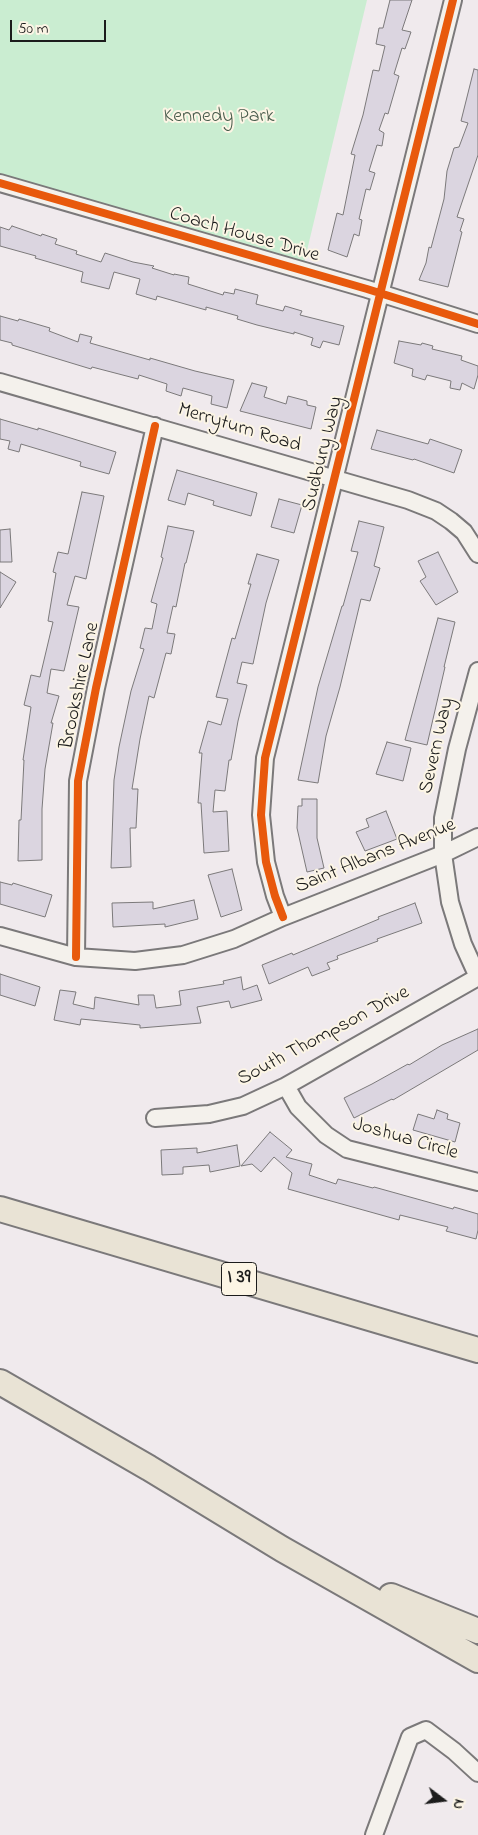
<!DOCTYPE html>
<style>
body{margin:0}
#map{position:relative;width:478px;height:1835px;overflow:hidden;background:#f0eaed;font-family:"Indie Flower",sans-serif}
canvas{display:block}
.north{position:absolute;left:418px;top:1775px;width:50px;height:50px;-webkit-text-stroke:4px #fcf5e5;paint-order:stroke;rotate:105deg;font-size:14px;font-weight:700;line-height:20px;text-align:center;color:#1c1c1c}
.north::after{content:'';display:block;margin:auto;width:18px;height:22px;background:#1c1c1c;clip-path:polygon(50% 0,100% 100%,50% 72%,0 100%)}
.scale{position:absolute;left:10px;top:20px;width:96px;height:22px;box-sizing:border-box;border:2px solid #1c1c1c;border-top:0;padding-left:6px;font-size:15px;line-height:18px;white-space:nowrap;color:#1c1c1c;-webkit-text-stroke:4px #fcf5e5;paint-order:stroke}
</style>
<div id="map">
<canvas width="478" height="1835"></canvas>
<div class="north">N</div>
<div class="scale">50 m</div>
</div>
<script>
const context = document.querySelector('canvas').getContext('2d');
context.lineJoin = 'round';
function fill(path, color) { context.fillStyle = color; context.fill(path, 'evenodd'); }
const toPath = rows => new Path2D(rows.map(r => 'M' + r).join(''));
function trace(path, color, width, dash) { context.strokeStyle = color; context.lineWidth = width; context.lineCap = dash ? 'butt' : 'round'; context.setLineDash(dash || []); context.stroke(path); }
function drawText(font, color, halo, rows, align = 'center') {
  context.font = font + ' "Indie Flower",sans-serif'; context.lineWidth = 4; context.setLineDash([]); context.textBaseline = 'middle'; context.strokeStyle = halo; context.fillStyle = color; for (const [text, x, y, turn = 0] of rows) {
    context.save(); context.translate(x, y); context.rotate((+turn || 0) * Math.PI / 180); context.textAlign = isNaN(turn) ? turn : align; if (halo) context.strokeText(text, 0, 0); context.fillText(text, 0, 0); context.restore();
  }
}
const green = toPath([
 [0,0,367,0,304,263,0,177]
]);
const building = toPath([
 [390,0,412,0,402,30,411,32,405,49,402,48,394,74,399,76,388,114,385,113,379,130,384,133,382,146,377,145,369,171,375,173,370,190,366,189,359,219,362,220,359,236,354,234,347,257,328,250,337,213,343,215,355,155,351,154,363,115,373,70,379,71,385,46,376,44,379,28,383,28,390,0],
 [474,69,478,70,478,155,457,217,464,219,460,231,462,232,448,287,419,280,426,263,429,247,431,248,444,199,447,171,454,148,459,147,468,123,461,121,474,69],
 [12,226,41,236,42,234,57,239,55,244,77,251,76,254,101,262,105,253,133,262,154,266,152,268,174,275,174,274,189,277,188,284,223,295,224,292,234,294,235,289,258,295,256,304,283,311,285,306,302,311,300,315,344,326,339,345,323,341,320,348,311,345,313,338,294,332,294,334,257,325,237,319,238,316,206,307,206,310,157,296,156,300,136,294,140,279,114,272,109,289,81,282,83,272,35,258,36,256,0,246,0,227,9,230,12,226],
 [0,316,18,321,19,319,50,328,49,331,78,342,80,334,92,337,90,343,150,360,150,358,195,371,234,380,227,408,211,404,212,396,183,388,181,396,166,391,167,384,139,375,138,379,92,367,91,369,12,345,12,343,0,340,0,316],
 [399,341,421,345,422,343,433,346,432,349,462,356,461,360,478,366,478,375,474,389,462,383,460,390,450,388,451,381,427,375,425,380,412,376,413,369,394,363,399,341],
 [252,383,267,387,264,397,286,404,288,396,307,401,307,405,316,407,311,429,240,411,252,383],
 [0,419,38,430,38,428,116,452,109,474,80,466,81,462,21,444,19,452,8,449,10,441,0,439,0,419],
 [377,430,428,444,430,439,462,450,454,473,414,459,413,460,371,449,377,430],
 [177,470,257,493,251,516,213,505,214,501,188,493,185,505,168,500,177,470],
 [82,492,104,496,86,579,75,576,67,605,79,607,64,671,51,669,47,693,59,696,51,723,53,723,45,769,42,809,42,860,18,861,19,820,21,820,24,760,23,760,31,707,24,705,31,675,40,677,53,622,48,621,56,573,53,572,58,552,68,554,82,492],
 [279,499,302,505,294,533,271,527,279,499],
 [359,521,384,527,374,566,380,568,370,601,361,599,340,687,326,736,318,783,298,780,318,687,342,606,343,606,358,552,351,551,359,521],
 [168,526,194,531,186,563,185,563,176,607,173,606,167,633,175,634,171,654,166,653,154,698,149,696,140,739,132,789,138,789,136,828,130,828,131,867,111,868,114,780,119,747,131,691,144,649,140,648,145,628,152,629,157,604,151,602,163,558,161,557,168,526],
 [10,529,12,562,0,562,0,530,10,529],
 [438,552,458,592,436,605,420,581,426,577,418,561,438,552],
 [257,554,279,560,266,603,253,664,242,662,237,683,247,685,238,721,231,760,229,760,225,791,215,790,213,812,227,811,229,851,204,853,201,803,198,803,202,753,199,753,208,721,221,725,228,699,216,697,232,638,235,639,251,584,248,584,257,554],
 [0,572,16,582,0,608,0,572],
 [438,618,455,622,444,667,445,667,427,745,405,740,438,618],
 [387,742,411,748,403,781,376,774,387,742],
 [302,799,317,799,317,838,324,868,307,872,297,828,298,806,302,806,302,799],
 [386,811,397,839,365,851,356,832,369,827,366,819,386,811],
 [232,869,242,910,221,917,208,875,232,869],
 [0,882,12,885,13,883,52,895,45,917,0,904,0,882],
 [194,900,198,919,165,927,165,924,113,927,112,903,153,902,153,909,194,900],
 [415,903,422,923,377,939,378,941,337,956,338,959,327,963,330,969,312,976,308,967,269,984,262,965,292,953,293,955,379,919,378,917,415,903],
 [0,974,40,987,35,1006,0,995,0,974],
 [241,977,243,990,257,985,262,1000,231,1008,229,1001,197,1007,201,1023,140,1028,140,1025,81,1019,80,1025,54,1020,60,990,76,992,73,1004,94,1009,95,997,139,1005,138,995,154,995,156,1008,181,1005,179,991,224,984,223,981,241,977],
 [478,1029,478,1050,393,1100,392,1099,354,1118,344,1098,372,1084,408,1064,409,1065,442,1045,478,1029],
 [437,1110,448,1114,447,1119,460,1123,455,1142,413,1130,418,1114,434,1119,437,1110],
 [270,1132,292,1150,286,1157,312,1164,309,1175,336,1184,338,1179,373,1188,374,1187,453,1209,454,1207,478,1214,478,1230,476,1239,446,1231,448,1227,400,1215,399,1220,288,1189,292,1173,274,1157,261,1172,252,1164,241,1166,270,1132],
 [237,1145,240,1166,210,1172,209,1165,183,1167,183,1174,162,1175,161,1150,197,1148,197,1153,237,1145]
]);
const minor = toPath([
 [0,183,367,289,478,324],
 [0,382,408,500,436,511,451,521,464,532,478,554],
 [478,671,457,749,443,818,443,854,450,902,463,944,478,977],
 [283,917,275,896,266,862,261,815,265,758,453,0],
 [0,936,76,957,135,961,183,955,234,939,283,917,443,854,478,837],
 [76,957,78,781,96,688,155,426],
 [286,1086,298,1107,326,1135,347,1149,478,1182],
 [155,1118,209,1114,243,1106,286,1086,478,977],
 [374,1835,410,1737,426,1730,454,1751,478,1773]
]);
const highway = toPath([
 [0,1209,478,1350],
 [0,1382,149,1468,282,1549,478,1660],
 [391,1596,478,1631]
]);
const cycleway = toPath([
 [0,183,367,289,478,324],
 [283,917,275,896,266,862,261,815,265,758,453,0],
 [76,957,78,781,96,688,155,426]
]);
const shields = [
 [239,1279,35]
];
const shieldNames = [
 ["I 39",239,1279]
];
const parkNames = [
 ["Kennedy Park",219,118]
];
const streetNames = [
 ["Coach House Drive",244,236,16],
 ["Merryturn Road",239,429,17],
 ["Sudbury Way",324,454,-76],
 ["Brookshire Lane",81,686,-78],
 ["Severn Way",438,746,-77],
 ["Saint Albans Avenue",376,857,-22],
 ["South Thompson Drive",324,1037,-28],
 ["Joshua Circle",405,1140,16]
];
fill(green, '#caedd1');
fill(building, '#dbd5e0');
trace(building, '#7b797a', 1);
trace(minor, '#7b797a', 20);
trace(highway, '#7b797a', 28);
trace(minor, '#f4f1ec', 16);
trace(highway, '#e9e3d5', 24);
trace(cycleway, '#e8590c', 8);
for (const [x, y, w] of shields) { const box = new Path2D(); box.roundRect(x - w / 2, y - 16.5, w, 33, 4); context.fillStyle = '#fcf5e5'; context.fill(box); trace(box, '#1c1c1c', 1); }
drawText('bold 19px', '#1c1c1c', null, shieldNames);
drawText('20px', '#475b4b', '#fcf5e5', parkNames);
drawText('20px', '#1c1c1c', '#fcf5e5', streetNames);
</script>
